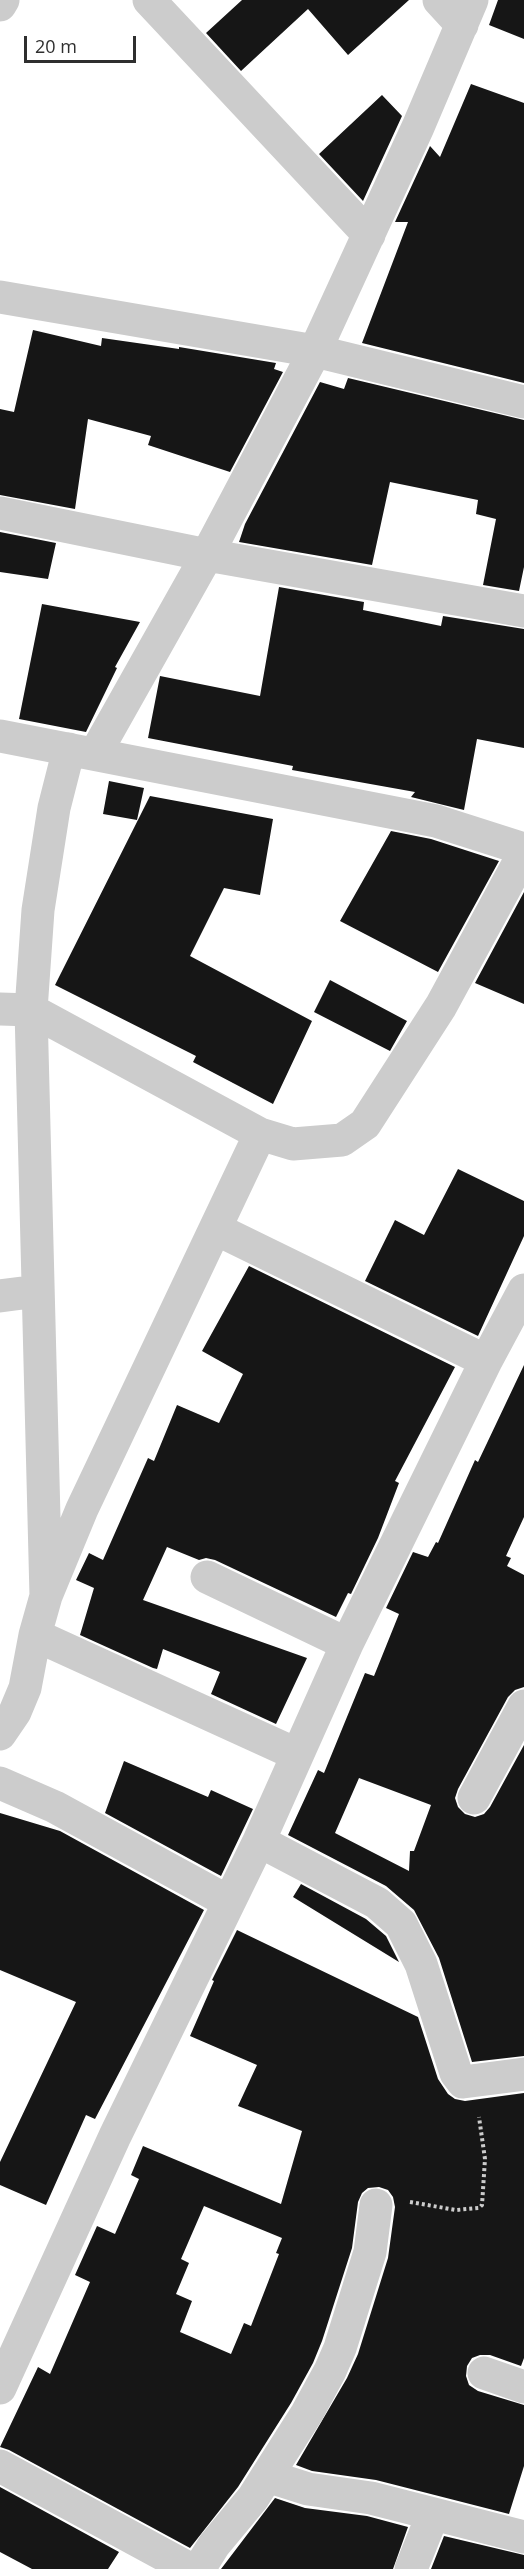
<!DOCTYPE html>
<style>
body{margin:0}
#map{position:relative;width:524px;height:2569px;overflow:hidden;background:#fff;font-family:"Open Sans",sans-serif}
canvas{display:block}
.scale{position:absolute;left:24px;top:36px;width:112px;height:27px;box-sizing:border-box;border:3px solid #2f2f2f;border-top:0;padding-left:8px;font-size:18px;line-height:21px;white-space:nowrap;color:#2f2f2f;-webkit-text-stroke:4px #fff;paint-order:stroke}
</style>
<div id="map">
<canvas width="524" height="2569"></canvas>
<div class="scale">20 m</div>
</div>
<script>
const context = document.querySelector('canvas').getContext('2d');
context.lineJoin = 'round';
function fill(path, color) { context.fillStyle = color; context.fill(path, 'evenodd'); }
const toPath = rows => new Path2D(rows.map(r => 'M' + r).join(''));
function trace(path, color, width, dash) { context.strokeStyle = color; context.lineWidth = width; context.lineCap = dash ? 'butt' : 'round'; context.setLineDash(dash || []); context.stroke(path); }
const building = toPath([
 [242,0,409,0,348,55,308,9,241,71,206,33],
 [498,0,524,0,524,39,489,25],
 [471,84,524,103,524,383,362,343,408,222,395,222,430,146,440,157],
 [382,95,402,116,363,201,319,154],
 [33,330,101,346,102,338,179,349,179,347,276,363,274,369,283,372,230,472,148,445,151,436,88,419,75,509,0,495,0,409,14,412],
 [348,378,524,420,524,567,519,591,483,585,496,519,476,514,478,500,390,482,372,565,239,542,245,524,320,382,344,389],
 [0,532,56,543,48,579,0,572],
 [279,587,364,602,363,610,441,626,443,616,524,629,524,748,477,739,464,810,411,797,415,792,292,770,293,766,148,738,160,676,260,696],
 [42,604,140,622,115,667,117,668,86,732,19,719],
 [109,781,144,788,137,820,103,814],
 [150,796,273,819,260,895,224,888,190,956,312,1021,273,1104,193,1062,196,1056,55,985],
 [391,831,431,839,499,861,438,972,340,921],
 [524,892,524,1004,475,983],
 [330,980,407,1021,390,1051,314,1012],
 [458,1169,524,1201,524,1236,478,1336,365,1281,395,1220,424,1235],
 [249,1266,455,1367,395,1481,399,1483,378,1538,351,1594,348,1593,336,1617,215,1560,206,1558,199,1560,167,1547,143,1600,307,1658,276,1724,211,1694,220,1672,163,1649,157,1669,153,1668,80,1635,94,1588,76,1580,89,1553,103,1560,148,1458,154,1461,177,1405,219,1423,243,1374,202,1351],
 [524,1365,524,1517,506,1556,511,1558,507,1566,524,1575,524,1687,515,1690,508,1697,458,1789,455,1798,458,1807,465,1814,475,1817,484,1814,490,1807,524,1745,524,2056,472,2062,439,1958,414,1910,386,1886,288,1835,318,1770,324,1773,365,1673,374,1676,399,1614,386,1608,413,1552,428,1557,436,1542,438,1543,475,1460,478,1462],
 [359,1778,431,1805,414,1851,410,1851,409,1871,335,1833],
 [124,1761,208,1797,211,1790,253,1809,221,1876,105,1813],
 [0,1813,60,1831,204,1910,95,2119,86,2115,46,2205,0,2185,0,2162,76,2002,0,1970],
 [301,1884,366,1919,386,1936,399,1962,293,1897],
 [237,1930,418,2017,438,2079,448,2094,455,2099,465,2101,524,2093,524,2358,521,2366,490,2355,480,2355,472,2358,467,2366,466,2376,469,2385,478,2391,524,2405,524,2466,509,2514,376,2480,312,2471,296,2465,347,2378,358,2354,388,2258,395,2207,393,2197,388,2190,379,2187,368,2188,362,2193,358,2202,352,2248,322,2341,313,2363,291,2403,238,2487,190,2548,9,2450,0,2447,38,2367,50,2374,90,2282,75,2275,97,2226,115,2234,139,2179,131,2175,143,2146,281,2204,302,2131,238,2106,257,2065,190,2036,214,1981,212,1980],
 [204,2206,282,2238,276,2253,279,2254,251,2326,244,2323,231,2354,180,2332,192,2301,176,2294,189,2263,181,2259],
 [0,2487,119,2552,108,2569,32,2569,0,2552],
 [275,2498,305,2508,367,2516,408,2527,393,2569,221,2569],
 [444,2536,524,2555,524,2569,431,2569]
]);
const path = toPath([
 [410,2202,456,2210,479,2208,482,2205,485,2159,479,2117]
]);
const minor = toPath([
 [149,0,369,235],
 [439,0,462,25],
 [0,5,3,0],
 [0,297,315,351,524,402],
 [0,513,207,555,524,611],
 [0,736,436,821,524,849],
 [95,754,207,555,315,351,418,127,472,0],
 [0,1009,31,1010,260,1134,293,1144,342,1140,365,1124,441,1006,524,853],
 [260,1134,82,1509,46,1596,35,1635,296,1754],
 [216,1229,486,1361],
 [0,1296,38,1291],
 [207,1577,347,1644],
 [46,1596,31,1010,38,910,54,808,69,749],
 [0,1734,15,1712,25,1688,35,1635],
 [0,1783,55,1807,229,1902],
 [474,1798,524,1706],
 [259,1841,377,1903,401,1924,421,1964,456,2073,463,2082,524,2074],
 [484,2373,524,2387],
 [0,2388,115,2136,259,1841,347,1644,486,1361,524,1290],
 [0,2466,190,2569],
 [267,2476,308,2489,371,2498,524,2537],
 [199,2569,214,2545,253,2498,307,2413,330,2371,340,2348,370,2252,376,2205],
 [411,2569,433,2514]
]);
fill(building, '#161616');
trace(path, '#ccc', 4, [3, 3]);
trace(minor, '#ccc', 33);
</script>
